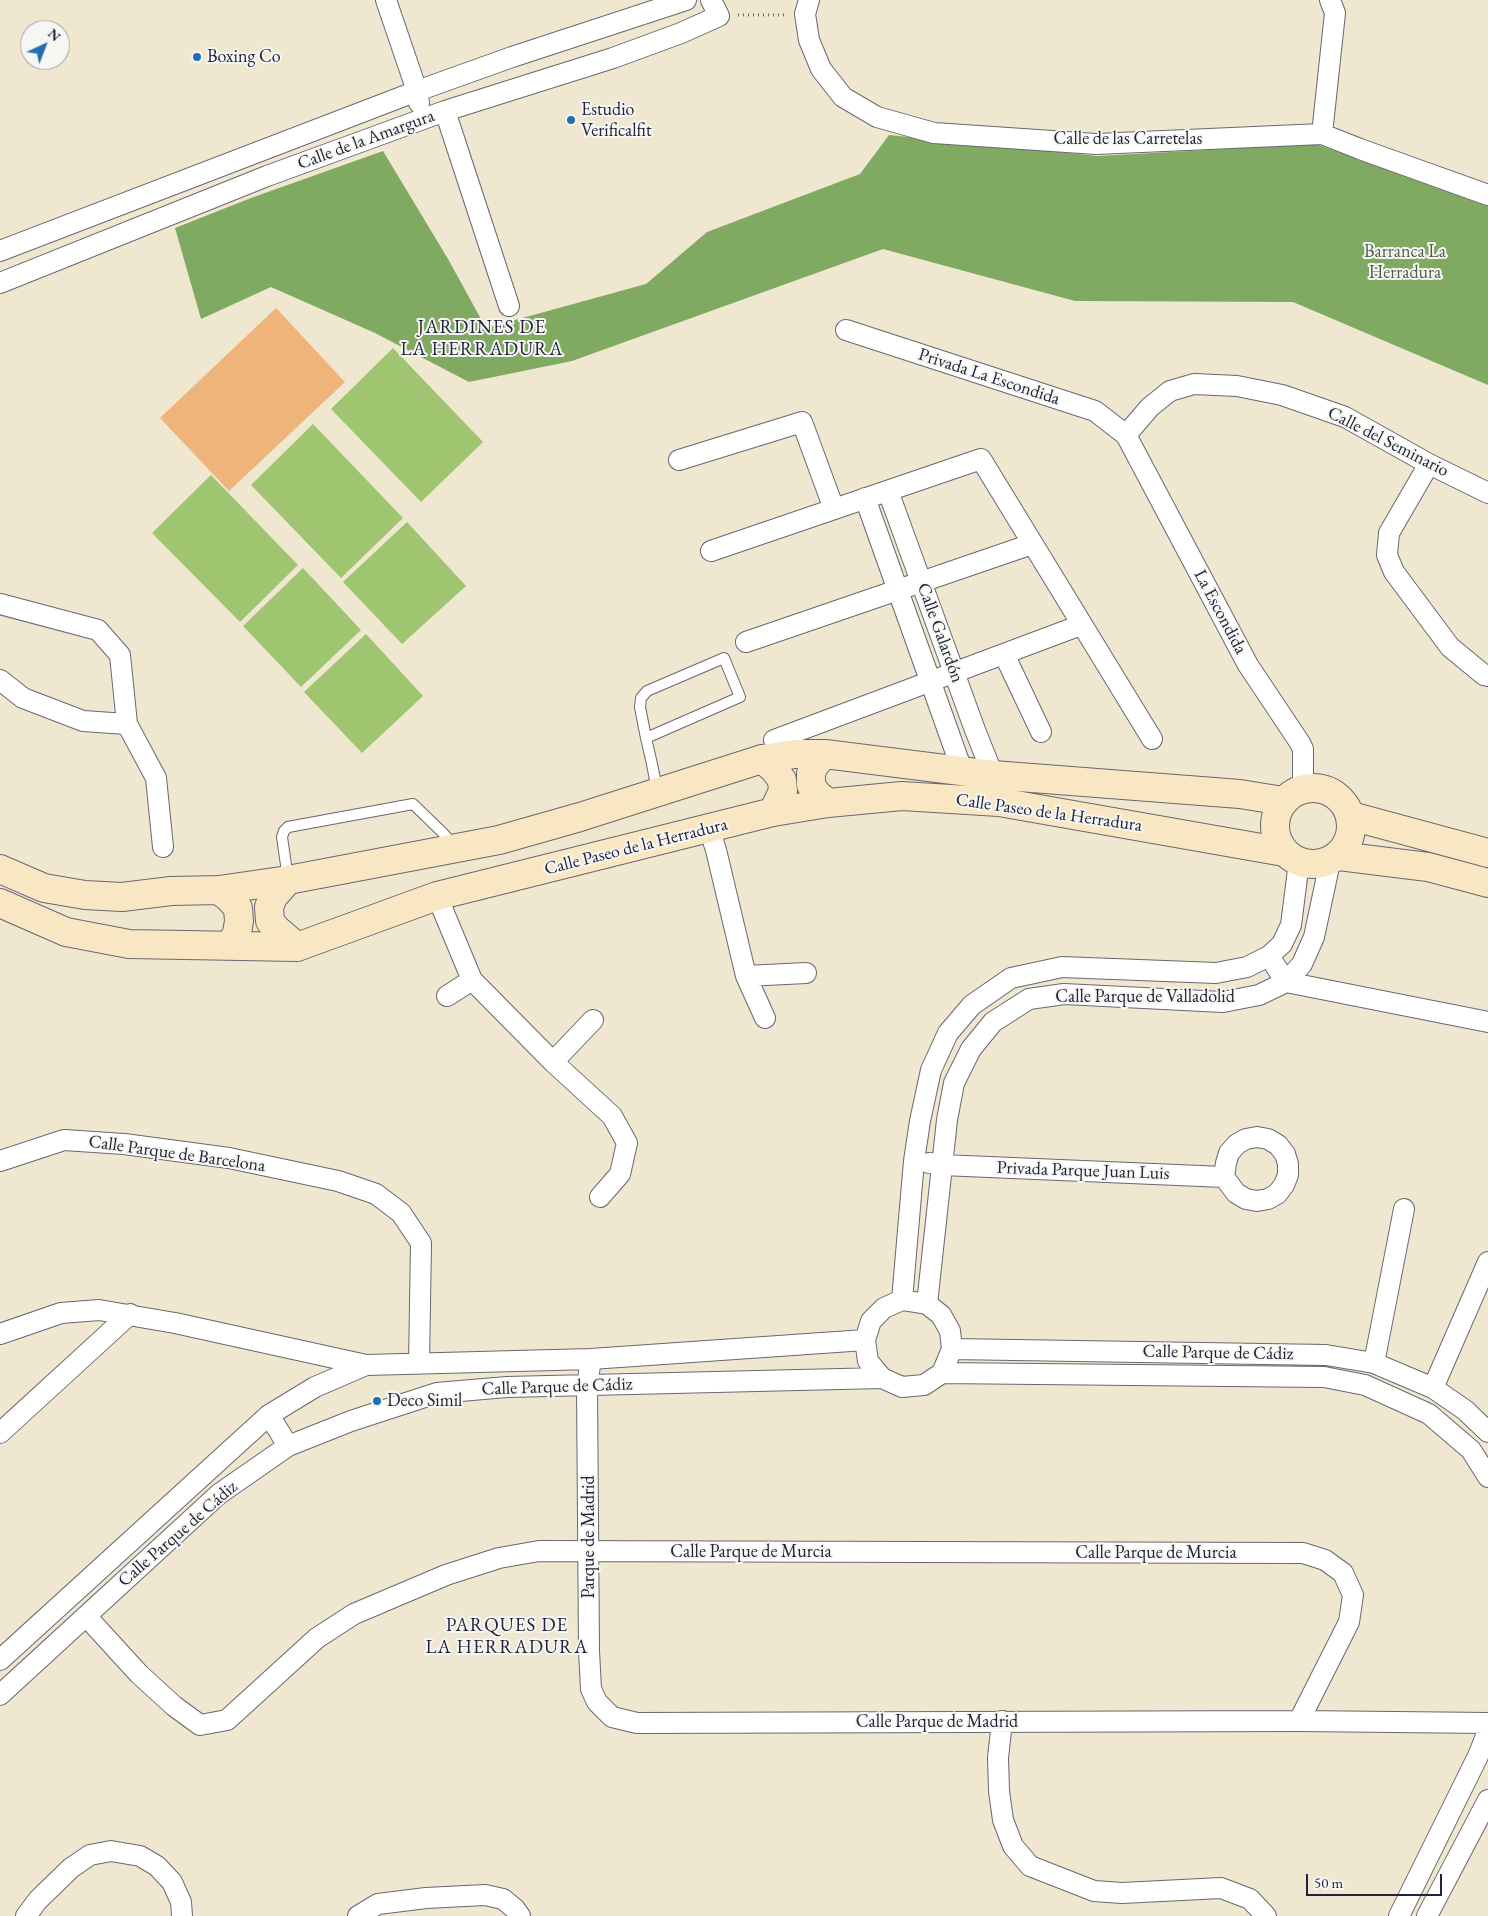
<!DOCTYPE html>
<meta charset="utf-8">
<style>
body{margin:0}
#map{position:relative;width:1488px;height:1916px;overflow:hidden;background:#efe7cf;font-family:"EB Garamond",serif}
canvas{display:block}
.north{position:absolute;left:20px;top:20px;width:50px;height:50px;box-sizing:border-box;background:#f6f6f2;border:1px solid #a1a1a9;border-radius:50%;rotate:43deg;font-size:14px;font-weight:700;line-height:20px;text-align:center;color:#22223b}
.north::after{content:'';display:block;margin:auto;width:18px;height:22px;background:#1f6fb2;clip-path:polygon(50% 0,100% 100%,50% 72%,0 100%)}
.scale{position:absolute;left:1306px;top:1874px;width:136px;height:22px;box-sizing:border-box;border:2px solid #22223b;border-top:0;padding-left:6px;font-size:15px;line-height:18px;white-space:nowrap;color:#22223b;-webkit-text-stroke:4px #f6f6f2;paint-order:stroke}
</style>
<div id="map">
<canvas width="1488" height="1916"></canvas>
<div class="north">N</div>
<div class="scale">50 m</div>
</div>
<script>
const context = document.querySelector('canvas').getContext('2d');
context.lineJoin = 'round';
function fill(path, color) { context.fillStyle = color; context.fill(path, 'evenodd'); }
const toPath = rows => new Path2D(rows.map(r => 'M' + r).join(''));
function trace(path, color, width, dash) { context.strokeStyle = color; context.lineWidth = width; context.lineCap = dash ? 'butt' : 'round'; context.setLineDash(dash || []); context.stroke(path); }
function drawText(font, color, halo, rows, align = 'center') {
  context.font = font + ' "EB Garamond",serif'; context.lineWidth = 4; context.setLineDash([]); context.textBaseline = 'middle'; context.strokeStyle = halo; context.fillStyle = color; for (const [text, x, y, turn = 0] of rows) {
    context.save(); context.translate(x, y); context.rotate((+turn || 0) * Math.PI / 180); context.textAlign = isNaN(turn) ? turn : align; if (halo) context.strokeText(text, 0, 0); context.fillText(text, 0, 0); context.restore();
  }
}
const green = toPath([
 [393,348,483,442,421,502,331,409],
 [313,424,403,518,341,578,251,485],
 [211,475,298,565,240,622,152,533],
 [407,522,466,586,402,644,343,582],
 [303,568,361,630,301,687,243,626],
 [366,634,423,696,362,753,304,692]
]);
const forest = toPath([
 [889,135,1098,156,1316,144,1488,206,1488,385,1293,302,1075,301,883,249,572,361,469,382,375,333,271,287,201,319,175,228,251,198,383,151,448,259,486,328,646,284,707,232,860,174]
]);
const building = toPath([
 [276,308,345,382,229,491,160,418]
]);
const path = toPath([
 [738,15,786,15]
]);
const service = toPath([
 [646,738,740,697,724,658,647,691,641,698,640,707,646,738,652,764,657,790],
 [288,879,282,837,284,831,288,827,413,804,443,833,454,846]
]);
const minor = toPath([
 [386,0,417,91,419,103],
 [809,0,805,14,809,40,821,69,843,97,877,117,934,133,1096,144,1322,134,1360,149,1488,195],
 [445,111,509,306],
 [1322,134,1335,13,1330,0],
 [0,251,417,91,512,57,686,0],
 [0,283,267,176,445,111,613,58,681,33,719,16,711,0],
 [846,330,1095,411,1126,435,1248,665,1300,743,1303,749,1303,789],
 [1126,435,1150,407,1170,391,1194,384,1237,386,1282,395,1345,417,1429,464,1488,493],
 [679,460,802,422,834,509],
 [1429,464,1389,533,1387,555,1394,572,1450,647,1484,675,1488,676],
 [888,491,975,730,993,775],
 [865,498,962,770],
 [711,551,981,459,1152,739],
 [0,604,98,630,120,655,127,724,156,778,163,847],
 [746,642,1032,544],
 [1004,654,1041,732],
 [0,680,23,698,83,721,127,724],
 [774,740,1081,625],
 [709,828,716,850,746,976,765,1018],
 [437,896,472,980,553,1062,612,1116,627,1143,620,1174,600,1197],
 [1269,956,1286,982,1488,1022],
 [746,976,806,973],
 [447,996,472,980],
 [553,1062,593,1020],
 [1257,1137,1268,1139,1278,1145,1285,1154,1288,1164,1288,1175,1284,1185,1277,1194,1268,1199,1257,1201,1246,1199,1236,1193,1224,1177,1226,1163,1229,1153,1237,1144,1246,1139,1257,1137],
 [0,1161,64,1140,124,1144,229,1158,338,1181,376,1194,401,1213,421,1243,419,1364],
 [929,1163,942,1165,1224,1177],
 [902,1300,914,1161,920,1121,931,1070,948,1033,972,1005,1011,978,1062,967,1216,973,1247,967,1269,956,1282,944,1291,925,1299,862],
 [927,1304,947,1120,954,1083,971,1049,993,1022,1029,999,1064,994,1223,1002,1259,995,1286,982,1302,964,1314,937,1330,862],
 [0,1334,61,1313,99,1310,175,1323,366,1365],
 [952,1349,1326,1355,1374,1363,1433,1388,1465,1410,1488,1432],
 [591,1359,587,1386,589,1651,591,1689,597,1702,612,1717,637,1723,1299,1721,1488,1723],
 [1374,1363,1404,1209],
 [942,1373,1324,1377,1365,1385,1429,1414,1471,1450,1488,1477],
 [1433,1388,1488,1262],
 [269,1415,288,1446],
 [0,1433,130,1314],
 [86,1616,139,1674,174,1706,200,1725,227,1720,317,1638,354,1614,446,1575,499,1558,539,1551,1303,1553,1325,1560,1343,1573,1353,1595,1349,1622,1299,1721],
 [0,1660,269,1415,315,1387,366,1365,591,1359,865,1340],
 [0,1695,219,1494,288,1446,351,1421,437,1393,507,1387,882,1378,902,1387,924,1385,942,1373,952,1349,950,1331,941,1315,927,1304,902,1300,884,1308,871,1321,865,1340,868,1361,882,1378],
 [1002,1721,998,1758,999,1791,1003,1820,1013,1846,1030,1866,1094,1891,1122,1893,1221,1888,1250,1899,1266,1916],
 [26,1916,38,1900,71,1868,90,1855,111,1851,140,1856,157,1866,172,1882,181,1902,182,1916],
 [358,1916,378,1904,426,1898,485,1895,503,1899,515,1909,520,1916],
 [1399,1916,1478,1756,1488,1731],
 [1427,1916,1488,1800]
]);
const secondary = toPath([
 [825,754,815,764,811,773,811,785,817,794,828,803],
 [762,759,774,769,782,780,783,791,773,812],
 '1275 826a38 38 0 1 1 76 0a38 38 0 1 1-76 0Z',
 [1351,816,1488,853],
 [1339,856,1428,867,1488,883],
 [0,869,44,888,85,895,122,897,171,891,219,890,288,880,499,840,580,817,762,759,795,754,825,754,993,775,1240,794,1283,801],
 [288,880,273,897,269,907,270,921,276,929,297,947],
 [219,890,230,899,238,908,239,921,237,933,230,946],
 [0,903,66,932,129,944,297,947,437,896,773,812,828,803,902,796,999,802,1284,852]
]);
const markers = [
 [197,57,5,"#1f6fb2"],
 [571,120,5,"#1f6fb2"],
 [377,1401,5,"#1f6fb2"]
];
const poiNames = [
 ["Boxing Co",207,57],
 ["Estudio",581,110],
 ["Verificalfit",581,131],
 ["Deco Simil",387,1401]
];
const streetNames = [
 ["Calle de las Carretelas",1128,139],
 ["Calle de la Amargura",366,140,-20],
 ["Privada La Escondida",989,377,18],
 ["Calle del Seminario",1388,442,27],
 ["La Escondida",1220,612,62],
 ["Calle Galardón",940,633,70],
 ["Calle Paseo de la Herradura",1049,813,8],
 ["Calle Paseo de la Herradura",636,847,-14],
 ["Calle Parque de Valladolid",1145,997],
 ["Calle Parque de Barcelona",177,1154,8],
 ["Privada Parque Juan Luis",1083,1171,2],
 ["Calle Parque de Cádiz",1218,1353,1],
 ["Calle Parque de Cádiz",557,1387,-2],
 ["Calle Parque de Cádiz",178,1534,-41],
 ["Parque de Madrid",589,1537,-90],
 ["Calle Parque de Murcia",751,1552],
 ["Calle Parque de Murcia",1156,1553],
 ["Calle Parque de Madrid",937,1722]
];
const parkNames = [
 ["Barranca La",1405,252],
 ["Herradura",1405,273]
];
const neighbourhoodNames = [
 ["JARDINES DE",482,328],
 ["LA HERRADURA",482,350],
 ["PARQUES DE",507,1626],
 ["LA HERRADURA",507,1648]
];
fill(green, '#a0c570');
fill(forest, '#80aa62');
fill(building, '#efb47a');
trace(service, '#6a676f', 12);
trace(minor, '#6a676f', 22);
trace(secondary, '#6a676f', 30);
trace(path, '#6a676f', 3, [1, 4]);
trace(service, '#fff', 10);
trace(minor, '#fff', 20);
trace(secondary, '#f9e7c3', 28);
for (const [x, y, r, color] of markers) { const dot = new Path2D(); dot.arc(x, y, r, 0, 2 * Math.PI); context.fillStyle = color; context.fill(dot); trace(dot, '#f6f6f2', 2); }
drawText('18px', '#22223b', '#f6f6f2', poiNames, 'left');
drawText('18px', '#22223b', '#f6f6f2', streetNames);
drawText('18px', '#4e5b4e', '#f6f6f2', parkNames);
context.letterSpacing = '1px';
drawText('19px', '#22223b', '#f6f6f2', neighbourhoodNames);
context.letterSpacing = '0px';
</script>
